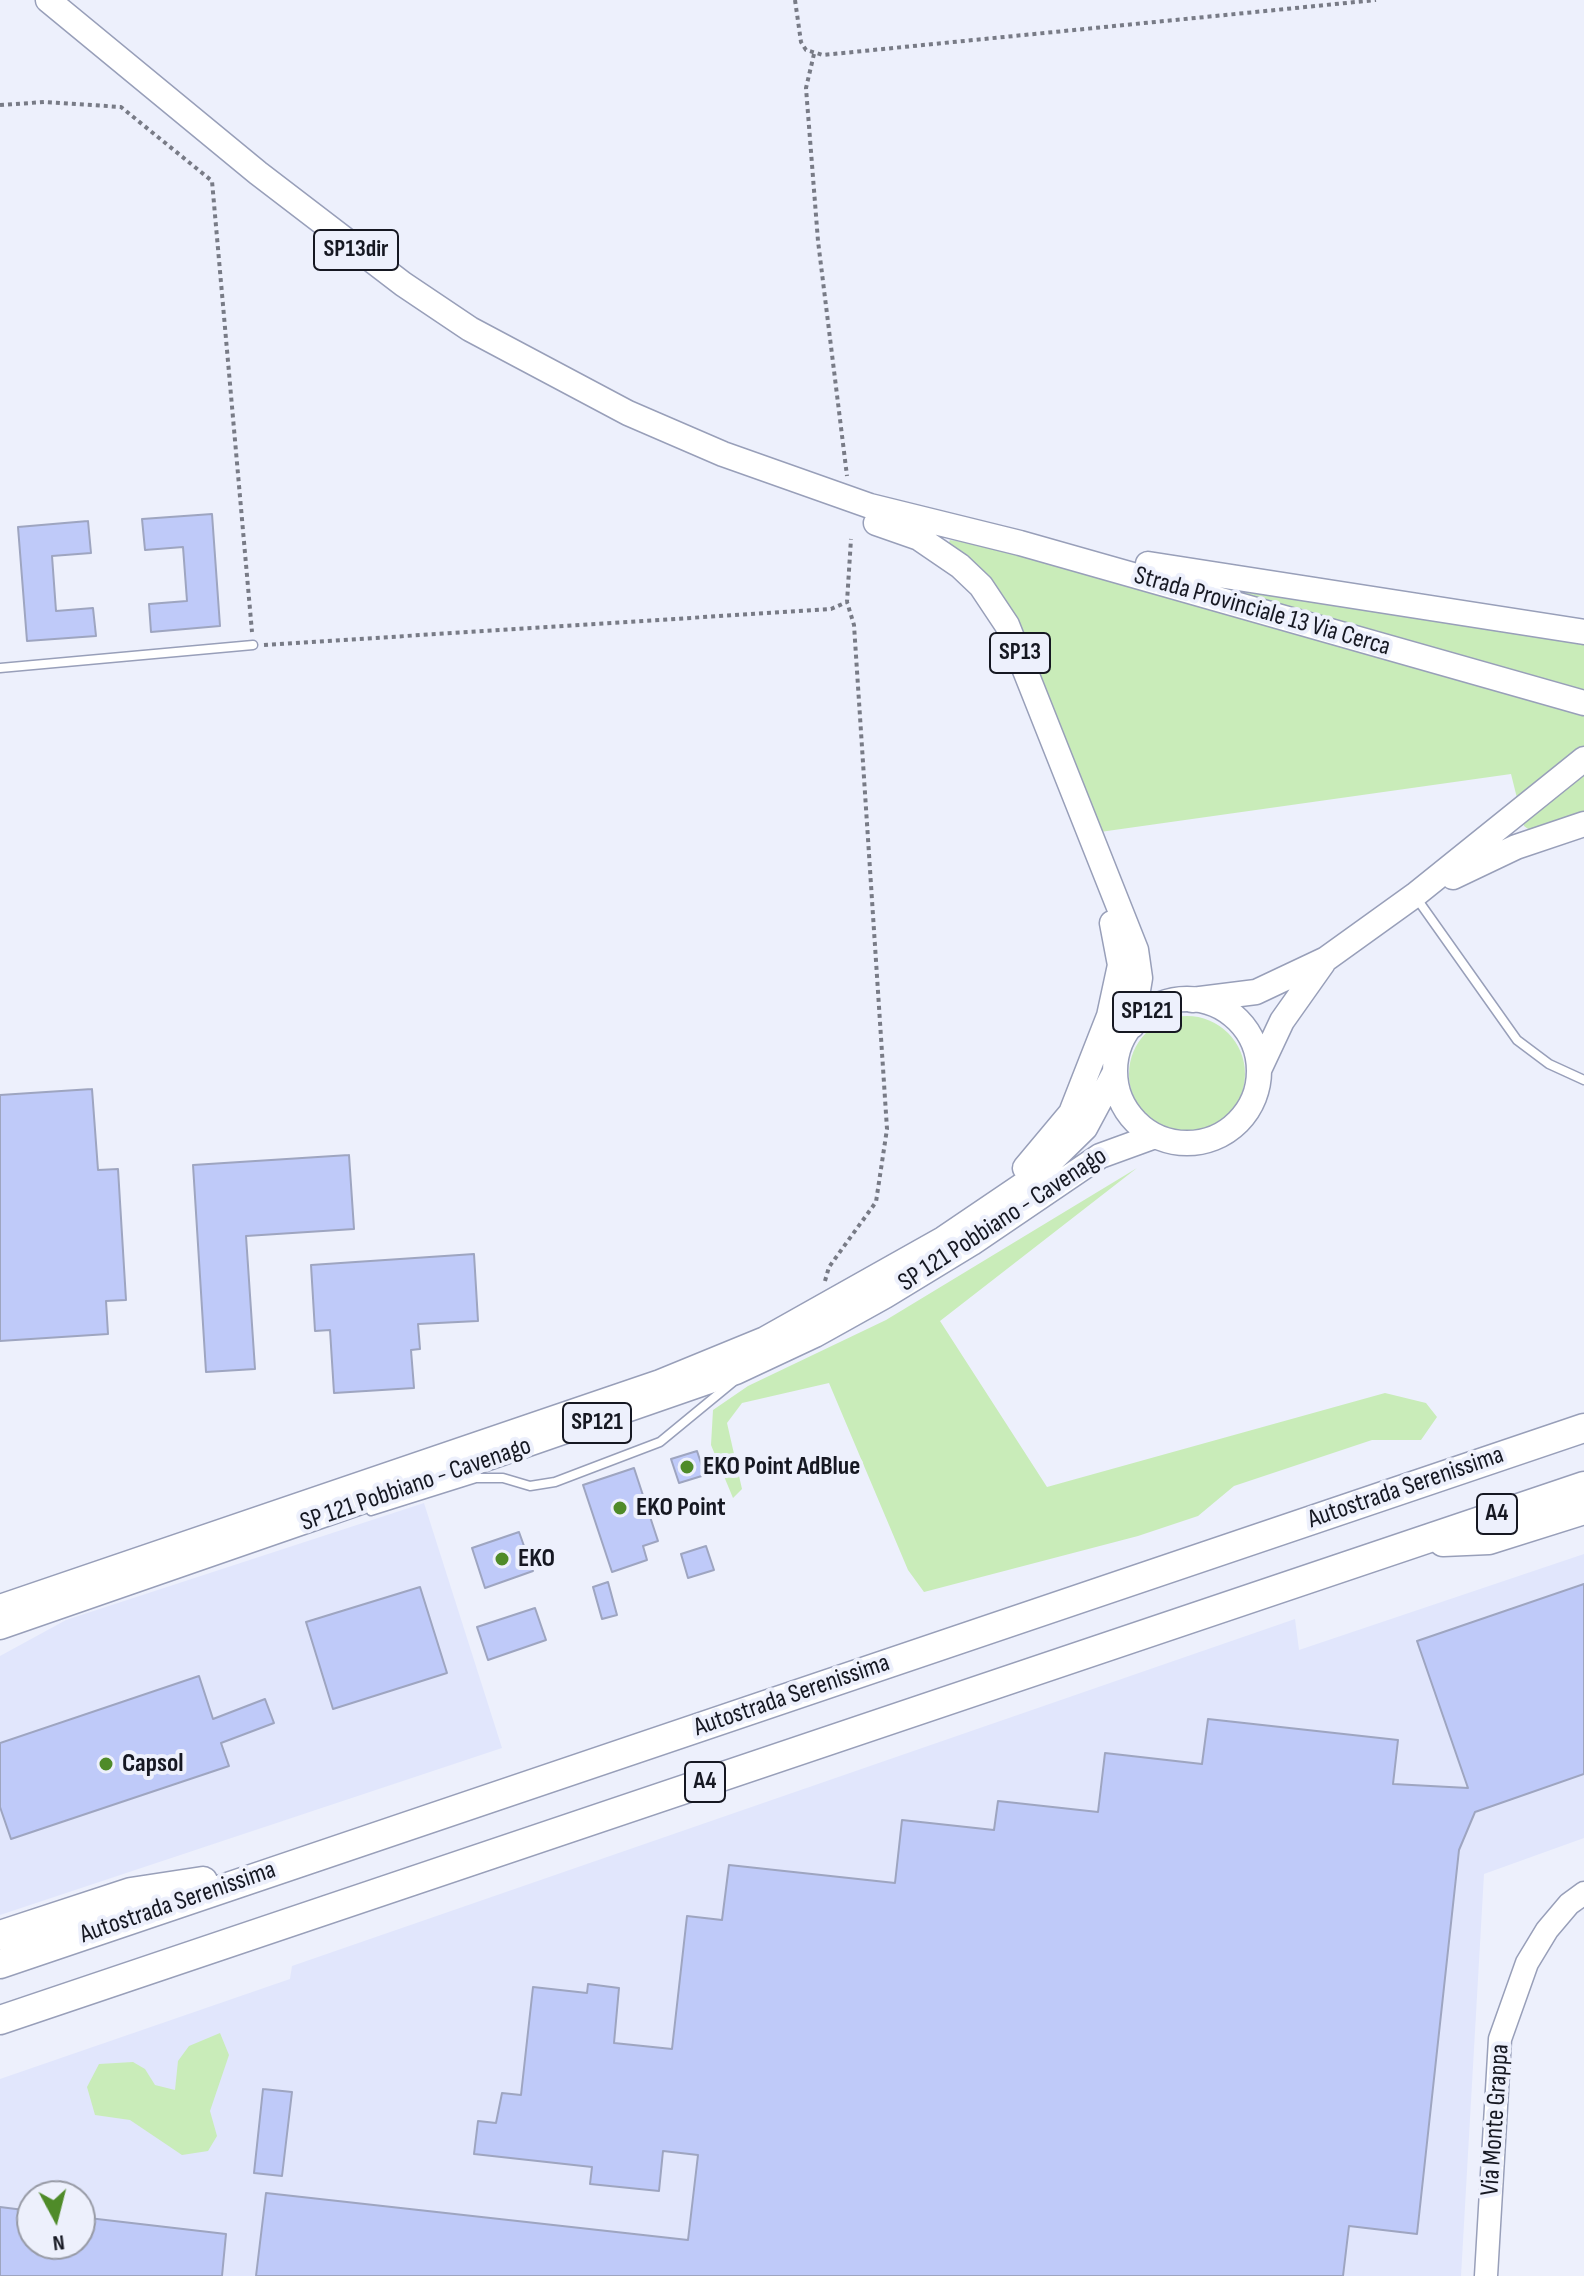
<!DOCTYPE html>
<style>
body{margin:0}
#map{position:relative;width:1584px;height:2276px;overflow:hidden;background:#edf0fc;font-family:"Sofia Sans Condensed",sans-serif}
canvas{display:block}
.north{position:absolute;left:16px;top:2180px;width:80px;height:80px;box-sizing:border-box;background:#edf0fc;border:2px solid #979aa5;border-radius:50%;rotate:173deg;font-size:22px;font-weight:700;line-height:32px;text-align:center;color:#161822}
.north::after{content:'';display:block;margin:auto;width:28px;height:36px;background:#4f8b29;clip-path:polygon(50% 0,100% 100%,50% 72%,0 100%)}
</style>
<div id="map">
<canvas width="1584" height="2276"></canvas>
<div class="north">N</div>
</div>
<script>
const context = document.querySelector('canvas').getContext('2d');
context.lineJoin = 'round';
function fill(path, color) { context.fillStyle = color; context.fill(path, 'evenodd'); }
const toPath = rows => new Path2D(rows.map(r => 'M' + r).join(''));
function trace(path, color, width, dash) { context.strokeStyle = color; context.lineWidth = width; context.lineCap = dash ? 'butt' : 'round'; context.setLineDash(dash || []); context.stroke(path); }
function drawText(font, color, halo, rows, align = 'center') {
  context.font = font + ' "Sofia Sans Condensed",sans-serif'; context.lineWidth = 8; context.setLineDash([]); context.textBaseline = 'middle'; context.strokeStyle = halo; context.fillStyle = color; for (const [text, x, y, turn = 0] of rows) {
    context.save(); context.translate(x, y); context.rotate((+turn || 0) * Math.PI / 180); context.textAlign = isNaN(turn) ? turn : align; if (halo) context.strokeText(text, 0, 0); context.fillText(text, 0, 0); context.restore();
  }
}
const built = toPath([
 [424,1503,502,1748,0,1915,0,1656,66,1620],
 [1584,1554,1584,1838,1484,1874,1461,2276,0,2276,0,2079,290,1979,292,1966,1295,1619,1299,1650],
 [32,2196,80,2196,80,2244,32,2244]
]);
const green = toPath([
 [950,540,1584,640,1584,815,1531,831,1524,826,1511,774,1100,832,1015,622,948,545],
 '1129 1074a58 58 0 1 1 116 0a58 58 0 1 1-116 0Z',
 [1137,1168,940,1321,1047,1487,1385,1393,1426,1403,1437,1417,1421,1440,1372,1440,1234,1486,1198,1516,1138,1536,924,1592,908,1570,829,1383,742,1403,727,1423,742,1489,733,1498,711,1445,713,1410,748,1386,886,1320],
 [220,2033,229,2055,210,2111,217,2136,208,2151,182,2155,130,2120,95,2115,87,2087,99,2064,133,2062,145,2069,155,2085,175,2090,178,2061,189,2046]
]);
const building = toPath([
 [212,514,220,626,151,632,149,604,187,601,183,547,145,550,142,519,212,514],
 [88,521,91,553,52,556,56,611,93,608,96,636,27,641,18,527,88,521],
 [92,1089,98,1170,118,1169,126,1300,106,1301,108,1334,0,1341,0,1095,92,1089],
 [349,1155,354,1229,246,1236,255,1369,206,1372,193,1165,349,1155],
 [474,1254,478,1321,418,1324,420,1349,411,1350,414,1388,334,1393,330,1330,315,1331,311,1265,474,1254],
 [697,1451,705,1475,679,1483,671,1459,697,1451],
 [634,1468,658,1541,643,1546,647,1560,612,1572,583,1485,634,1468],
 [519,1532,533,1571,485,1588,472,1548,519,1532],
 [706,1546,714,1570,688,1578,681,1554,706,1546],
 [608,1582,617,1615,602,1619,593,1587,608,1582],
 [1584,1584,1584,1774,1475,1812,1459,1850,1417,2234,1349,2226,1343,2276,256,2276,266,2193,688,2240,698,2155,663,2151,659,2191,590,2184,592,2167,474,2154,478,2121,496,2123,502,2093,521,2095,533,1987,587,1993,588,1984,619,1988,614,2043,672,2049,687,1916,722,1920,729,1865,895,1883,902,1820,994,1830,998,1801,1098,1812,1105,1753,1202,1764,1208,1719,1398,1740,1393,1784,1468,1788,1417,1641,1584,1584],
 [420,1587,447,1673,333,1709,306,1622,420,1587],
 [535,1608,546,1640,488,1660,477,1627,535,1608],
 [199,1676,213,1719,265,1699,274,1723,221,1743,229,1766,11,1839,0,1807,0,1743,199,1676],
 [263,2089,292,2092,282,2176,254,2173,263,2089],
 [0,2207,32,2211,32,2244,80,2244,80,2217,226,2234,222,2276,0,2276,0,2207]
]);
const path = toPath([
 [795,0,801,42,806,50,823,55,1376,0],
 [814,54,806,88,818,241,847,476],
 [0,105,45,102,121,107,212,181,252,632],
 [264,645,831,609,847,602,851,539],
 [825,1281,829,1267,876,1202,887,1129,854,625,847,602]
]);
const lane = toPath([
 [0,668,253,645],
 [1415,896,1517,1040,1549,1064,1584,1080],
 [371,1511,476,1478,503,1478,530,1486,555,1482,660,1442,733,1382]
]);
const secondary = toPath([
 [1486,2276,1500,2039,1527,1963,1547,1930,1569,1904,1584,1893]
]);
const primary = toPath([
 [48,0,258,173,403,284,470,329,628,413,723,454,870,506,1020,543,1584,703],
 [876,523,919,538,960,566,981,586,1007,625,1136,950,1140,978,1132,1026],
 [1148,564,1584,632],
 [1453,877,1516,847,1584,824],
 '1115 1071a72 72 0 1 1 144 0a72 72 0 1 1-144 0Z',
 [1192,1000,1256,992,1326,959,1415,895,1584,759],
 [1259,1070,1282,1021,1323,963],
 [1025,1168,1071,1113,1109,1016,1120,965,1112,923],
 [0,1607,660,1382,765,1339,943,1239,1036,1176,1085,1128,1115,1072],
 [0,1627,736,1372,815,1335,885,1296,972,1243,1100,1156,1155,1136]
]);
const highway = toPath([
 [1443,1542,1489,1540,1584,1510],
 [0,1935,131,1892,203,1881],
 [0,1964,1584,1428],
 [0,2020,1584,1486]
]);
const markers = [
 [687,1467,8,"#4f8b29"],
 [620,1508,8,"#4f8b29"],
 [502,1559,8,"#4f8b29"],
 [106,1764,8,"#4f8b29"]
];
const shields = [
 [356,250,84],
 [1020,653,60],
 [1147,1012,68],
 [597,1423,68],
 [1497,1514,40],
 [705,1782,40]
];
const shieldNames = [
 ["SP13dir",356,250],
 ["SP13",1020,653],
 ["SP121",1147,1012],
 ["SP121",597,1423],
 ["A4",1497,1514],
 ["A4",705,1782]
];
const streetNames = [
 ["Strada Provinciale 13 Via Cerca",1262,612,16],
 ["SP 121 Pobbiano - Cavenago",1003,1220,-33],
 ["SP 121 Pobbiano - Cavenago",416,1485,-19],
 ["Autostrada Serenissima",1406,1488,-19],
 ["Autostrada Serenissima",792,1696,-19],
 ["Autostrada Serenissima",178,1903,-19],
 ["Via Monte Grappa",1496,2120,-86]
];
const poiNames = [
 ["EKO Point AdBlue",703,1467],
 ["EKO Point",636,1508],
 ["EKO",518,1559],
 ["Capsol",122,1764]
];
fill(built, '#e1e6fc');
fill(green, '#c9ecb9');
fill(building, '#bfcaf9');
trace(building, '#9ea5c0', 2);
trace(lane, '#989fb9', 11);
trace(secondary, '#989fb9', 25);
trace(primary, '#989fb9', 27);
trace(highway, '#989fb9', 31);
trace(path, '#787b86', 4, [4, 4]);
trace(lane, '#fff', 8);
trace(secondary, '#fff', 22);
trace(primary, '#fff', 24);
trace(highway, '#fff', 28);
for (const [x, y, r, color] of markers) { const dot = new Path2D(); dot.arc(x, y, r, 0, 2 * Math.PI); context.fillStyle = color; context.fill(dot); trace(dot, '#edf0fc', 3); }
for (const [x, y, w] of shields) { const box = new Path2D(); box.roundRect(x - w / 2, y - 20, w, 40, 6); context.fillStyle = '#edf0fc'; context.fill(box); trace(box, '#161822', 2); }
drawText('bold 24px', '#161822', null, shieldNames);
drawText('26px', '#161822', '#edf0fc', streetNames);
drawText('bold 26px', '#161822', '#edf0fc', poiNames, 'left');
</script>
